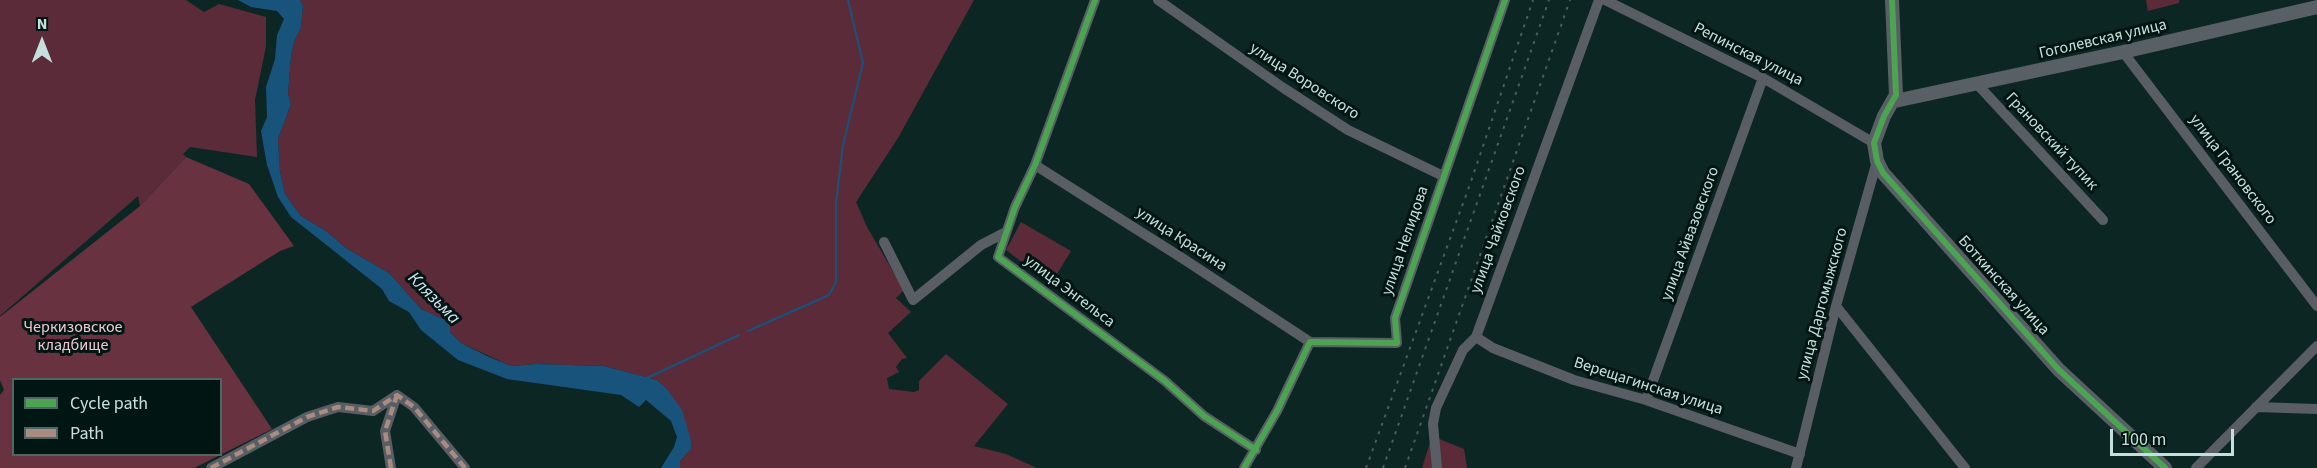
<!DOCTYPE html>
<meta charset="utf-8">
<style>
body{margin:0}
#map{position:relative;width:2317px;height:468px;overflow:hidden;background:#0c2624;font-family:"Source Sans 3",sans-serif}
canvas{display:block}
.legend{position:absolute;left:12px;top:378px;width:210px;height:78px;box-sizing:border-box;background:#011613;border:2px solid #4f6763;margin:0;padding:8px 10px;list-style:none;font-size:18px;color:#c5e0dc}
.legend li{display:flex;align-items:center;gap:12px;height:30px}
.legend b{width:30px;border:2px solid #4f6763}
.north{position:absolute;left:12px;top:12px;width:60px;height:60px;-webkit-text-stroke:4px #011613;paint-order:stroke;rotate:0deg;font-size:16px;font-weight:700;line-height:24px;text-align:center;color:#c5e0dc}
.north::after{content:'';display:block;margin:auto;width:21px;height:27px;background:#c5e0dc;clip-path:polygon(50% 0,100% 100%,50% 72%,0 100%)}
.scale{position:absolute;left:2110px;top:429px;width:124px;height:27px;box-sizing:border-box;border:3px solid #c5e0dc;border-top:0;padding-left:8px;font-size:18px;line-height:21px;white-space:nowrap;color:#c5e0dc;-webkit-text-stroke:4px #011613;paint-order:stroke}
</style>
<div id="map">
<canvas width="2317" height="468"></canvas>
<ul class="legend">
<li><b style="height:8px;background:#4ca352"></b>Cycle path</li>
<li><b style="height:8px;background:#a88b81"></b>Path</li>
</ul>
<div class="north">N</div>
<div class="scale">100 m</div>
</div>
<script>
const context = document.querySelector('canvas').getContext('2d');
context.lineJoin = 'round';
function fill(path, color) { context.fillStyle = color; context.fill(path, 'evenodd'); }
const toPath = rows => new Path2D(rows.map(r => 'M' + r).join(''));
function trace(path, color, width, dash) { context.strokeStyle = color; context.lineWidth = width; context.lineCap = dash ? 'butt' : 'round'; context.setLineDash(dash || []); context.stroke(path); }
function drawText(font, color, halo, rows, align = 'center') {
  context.font = font + ' "Source Sans 3",sans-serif'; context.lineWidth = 6; context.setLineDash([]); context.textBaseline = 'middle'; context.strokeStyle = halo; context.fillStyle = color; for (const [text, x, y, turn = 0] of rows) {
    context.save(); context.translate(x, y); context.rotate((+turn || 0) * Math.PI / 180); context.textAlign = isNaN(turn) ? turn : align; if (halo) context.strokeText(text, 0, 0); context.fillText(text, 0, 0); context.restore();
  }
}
const green = toPath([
 [0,0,186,0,204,12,219,4,266,17,266,46,255,100,257,157,190,147,183,154,186,157,140,206,138,196,0,316],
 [300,0,974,0,898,138,856,202,867,227,904,290,896,298,911,312,888,333,907,358,902,359,896,367,899,372,887,378,889,389,914,392,919,390,919,381,946,354,1008,404,974,446,1006,454,1037,468,680,468,680,461,691,449,691,440,666,388,657,380,604,366,536,364,511,366,461,343,450,332,450,322,421,309,389,273,346,248,326,231,301,216,285,194,280,171,278,139,291,104,288,94,291,57,294,42,301,26,303,6],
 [2146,0,2179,0,2179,3,2148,11],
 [1021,222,1071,251,1057,274,1053,274,1048,282,1006,250],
 [1432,436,1464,449,1467,468,1422,468]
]);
const forest = toPath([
 [186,157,249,184,294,246,280,251,191,307,272,429,194,468,0,468,0,395,4,390,0,380,0,317,140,206],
 [14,380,220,380,220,454,14,454]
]);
const water = toPath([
 [238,0,300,0,303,6,301,27,294,42,291,57,288,94,291,104,278,139,280,171,285,194,301,216,326,231,346,248,389,273,421,309,450,322,450,332,461,343,487,356,511,366,536,364,604,366,657,380,666,388,682,410,691,440,691,449,680,461,680,468,661,468,674,447,677,437,671,421,646,400,639,407,621,395,507,379,458,360,421,330,409,312,389,301,382,289,291,217,278,197,267,165,261,131,267,117,266,87,275,59,277,35,284,19,277,11,251,7]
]);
const stream = toPath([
 [748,331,829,295,836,282,836,203,843,145,863,63,848,0],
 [647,378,739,335]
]);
const street = toPath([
 [1095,0,1035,165,1015,207,998,257,1165,381,1204,416,1256,450],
 [1158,0,1282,87,1348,130,1443,176],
 [1605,0,1763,78,1874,143],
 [2123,52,2317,306],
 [1977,84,2103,220],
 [1035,165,1182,258,1310,342],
 [884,242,913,300,981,245,1006,232],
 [1836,306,1965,468],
 [1476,337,1493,348,1574,380,1646,400,1800,454],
 [1646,400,1763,78],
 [2256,407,2317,409],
 [211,468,307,417,338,407,373,411,397,395,414,407,465,468],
 [391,468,385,431,397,395],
 [1244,468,1277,411,1310,342,1397,343,1395,318,1505,0],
 [1437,468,1433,424,1436,408,1463,350,1476,337,1599,0],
 [1796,468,1836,306,1877,161],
 [2196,468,2317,346]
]);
const secondary = toPath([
 [1892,0,1896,95,1884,116,1874,143,1877,161,1883,173,2059,370,2165,468],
 [1895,101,2123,52,2317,7]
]);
const rail = toPath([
 [1366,468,1469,187,1533,0],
 [1383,468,1549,0],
 [1405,468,1570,0]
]);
const quiet = toPath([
 [211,468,307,417,338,407,373,411,397,395,414,407,465,468],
 [391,468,385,431,397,395]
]);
const cycleway = toPath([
 [1095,0,1035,165,1015,207,998,257,1165,381,1204,416,1256,450],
 [1892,0,1896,95,1884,116,1874,143,1877,161,1883,173,2059,370,2165,468],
 [1244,468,1277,411,1310,342,1397,343,1395,318,1505,0]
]);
const streetNames = [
 ["Гоголевская улица",2103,40,-13],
 ["Репинская улица",1748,55,27],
 ["улица Воровского",1304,82,33],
 ["Грановский тупик",2051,142,47],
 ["улица Грановского",2232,170,53],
 ["улица Чайковского",1499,230,-70],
 ["улица Айвазовского",1691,234,-70],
 ["улица Красина",1181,240,33],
 ["улица Нелидова",1406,241,-71],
 ["Боткинская улица",2003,286,48],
 ["улица Энгельса",1069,292,37],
 ["улица Даргомыжского",1823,304,-75],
 ["Верещагинская улица",1648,387,18]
];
const parkNames = [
 ["Черкизовское",73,328],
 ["кладбище",73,346]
];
const waterNames = [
 ["Клязьма",433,299,45]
];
fill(green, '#5c2b3a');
fill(forest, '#693241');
fill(water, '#18537c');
trace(stream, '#18537c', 2);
trace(street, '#595d64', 10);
trace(secondary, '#585f65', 14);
trace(rail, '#4e5c5e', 2, [3, 6]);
trace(quiet, '#a88b81', 4.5, [9, 4.5]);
trace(cycleway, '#4ca352', 6);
drawText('16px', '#c5e0dc', '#011613', streetNames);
drawText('16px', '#f3c7d0', '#011613', parkNames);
drawText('italic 18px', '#d3e2f0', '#011613', waterNames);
</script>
